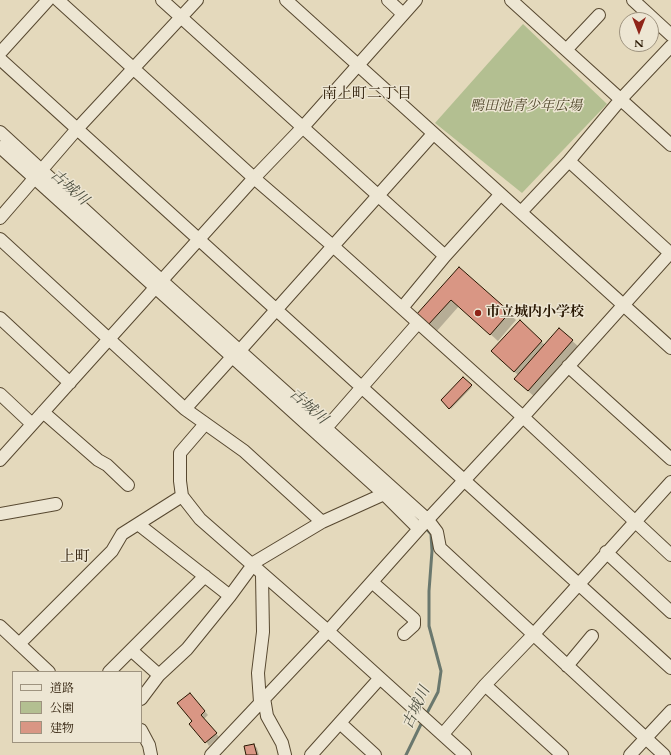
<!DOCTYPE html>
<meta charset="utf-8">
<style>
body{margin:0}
#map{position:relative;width:671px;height:755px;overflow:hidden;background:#e4d9bc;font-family:Cardo,"Noto Serif JP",serif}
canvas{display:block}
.legend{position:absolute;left:12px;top:671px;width:130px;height:72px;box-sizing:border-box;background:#ede6d3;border:1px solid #9e937f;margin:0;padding:5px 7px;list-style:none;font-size:12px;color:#281702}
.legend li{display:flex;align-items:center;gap:8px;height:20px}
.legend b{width:20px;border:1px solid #9e937f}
.north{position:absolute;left:619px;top:12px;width:40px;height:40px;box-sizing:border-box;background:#ede6d3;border:1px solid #9e937f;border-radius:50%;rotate:180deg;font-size:11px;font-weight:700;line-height:16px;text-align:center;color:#281702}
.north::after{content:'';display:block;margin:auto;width:14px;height:18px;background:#8f2418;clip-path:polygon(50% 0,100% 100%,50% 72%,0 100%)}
</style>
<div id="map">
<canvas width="671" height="755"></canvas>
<ul class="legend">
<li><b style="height:5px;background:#ede6d3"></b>道路</li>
<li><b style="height:11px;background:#b3bf91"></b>公園</li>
<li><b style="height:11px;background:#d99684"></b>建物</li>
</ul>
<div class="north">N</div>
</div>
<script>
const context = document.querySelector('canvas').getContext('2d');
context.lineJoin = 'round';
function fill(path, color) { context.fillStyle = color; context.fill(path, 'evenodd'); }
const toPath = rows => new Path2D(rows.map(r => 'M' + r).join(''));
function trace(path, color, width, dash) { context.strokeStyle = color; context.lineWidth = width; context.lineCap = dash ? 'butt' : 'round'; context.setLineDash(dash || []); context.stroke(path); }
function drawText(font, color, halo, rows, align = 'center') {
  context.font = font + ' Cardo,"Noto Serif JP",serif'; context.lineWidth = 3; context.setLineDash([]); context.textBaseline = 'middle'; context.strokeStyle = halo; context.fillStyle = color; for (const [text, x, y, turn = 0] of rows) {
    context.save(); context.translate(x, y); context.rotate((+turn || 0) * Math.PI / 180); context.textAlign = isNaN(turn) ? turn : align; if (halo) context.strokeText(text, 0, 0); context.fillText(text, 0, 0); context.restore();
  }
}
const green = toPath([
 [523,24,607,104,522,193,435,123]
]);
const shadow = toPath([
 [459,269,516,320,498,341,459,306,436,332,417,315],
 [520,322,545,345,559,329,580,348,535,397,522,386,518,375,499,359],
 [463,378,472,387,451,409,442,400],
 [193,698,208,715,204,719,219,737,209,746,194,721],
 [254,745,257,748,259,755,247,755]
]);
const stream = toPath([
 [424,526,431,534,432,551,429,591,429,626,441,671,438,692,426,715],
 [406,755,423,720]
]);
const building = toPath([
 [459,267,510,312,490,335,451,300,428,325,416,315,459,267],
 [520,320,542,341,514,372,491,351,520,320],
 [559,328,573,340,528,391,514,379,559,328],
 [463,377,472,385,449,409,441,400,463,377],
 [190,693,205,711,201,715,217,733,205,743,189,724,192,721,177,703,190,693],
 [254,744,257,755,246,755,244,746,254,744]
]);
const minor = toPath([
 [58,0,254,178,334,247,523,417,671,555],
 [162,0,445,256],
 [286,0,671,348],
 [388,0,403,14],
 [511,0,671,145],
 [633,0,671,35],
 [566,50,599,15],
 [0,53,48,0],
 [0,59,671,668],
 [0,132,162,281,428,520,437,532,440,548,664,755],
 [0,147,384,494,419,529],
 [569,161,670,253],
 [521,212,569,161,621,99,671,46],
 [0,218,77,129,197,0],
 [0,239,185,409,244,451,322,522],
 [402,308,445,256,500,195],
 [0,318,70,383],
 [234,357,433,134],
 [568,366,671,459],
 [0,394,32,424],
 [185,409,232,357],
 [43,412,98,460,107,465,128,485],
 [205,424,180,453,180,481,182,496,200,519,328,631,465,755],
 [320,435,418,323],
 [0,460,254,178,303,127,416,0],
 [0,514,56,504],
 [138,524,230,596],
 [606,552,671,612],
 [372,582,414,619,414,625,404,634],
 [0,626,49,672],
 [19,644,112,551,122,534,182,496],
 [131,650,159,675],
 [567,666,592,636],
 [109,672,205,576],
 [485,685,562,755],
 [264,698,267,716,282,743,285,755],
 [141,699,159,675,187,649,230,596,255,562,322,522,384,494],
 [260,702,258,673,263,632,262,575],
 [340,723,375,755],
 [141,730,149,745,151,755],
 [443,734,485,685,533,635,671,482],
 [211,755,328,631,419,529,523,417,671,252],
 [311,755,380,678],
 [630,755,671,711]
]);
const markers = [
 [478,313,4,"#8f2418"]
];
const parkNames = [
 ["鴨田池青少年広場",526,107]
];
const poiNames = [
 ["市立城内小学校",486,313]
];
const neighbourhoodNames = [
 ["南上町二丁目",367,95],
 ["上町",75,558]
];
const waterNames = [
 ["古城川",69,188,42],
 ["古城川",308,407,42],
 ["古城川",417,708,-65]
];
fill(green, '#b3bf91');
fill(shadow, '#0003');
trace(stream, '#6a786e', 3);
fill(building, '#d99684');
trace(building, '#281702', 1);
trace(minor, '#574830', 14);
trace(minor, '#ede6d3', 12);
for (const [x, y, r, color] of markers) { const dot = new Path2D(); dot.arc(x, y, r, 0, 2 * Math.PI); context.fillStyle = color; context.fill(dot); trace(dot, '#ede6d3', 1.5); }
drawText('italic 14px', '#52492d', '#ede6d3', parkNames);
drawText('bold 14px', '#281702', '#ede6d3', poiNames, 'left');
drawText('15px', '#281702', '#ede6d3', neighbourhoodNames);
drawText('italic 15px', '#4e5041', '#ede6d3', waterNames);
</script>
